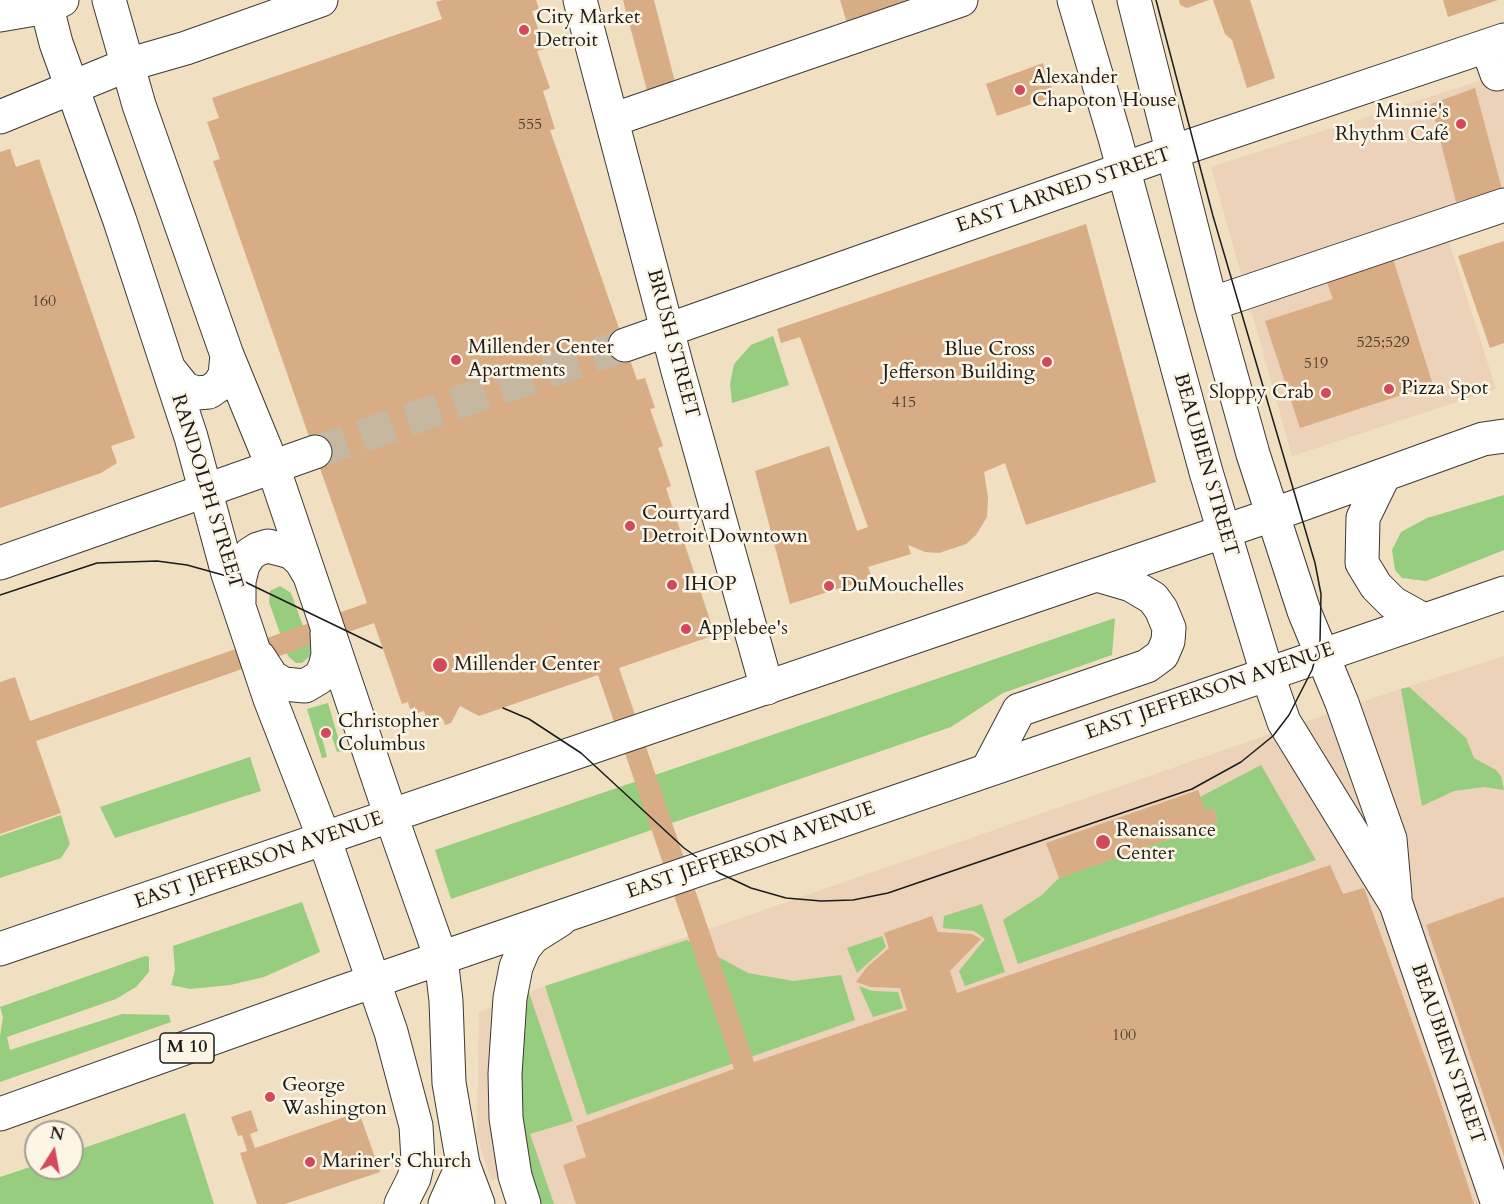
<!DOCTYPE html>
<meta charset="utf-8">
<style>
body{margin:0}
#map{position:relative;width:1504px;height:1204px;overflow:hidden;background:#f1dfc1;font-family:Cardo,serif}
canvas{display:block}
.north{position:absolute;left:24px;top:1120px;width:60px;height:60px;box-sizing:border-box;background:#fcf5e5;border:2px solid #a29e95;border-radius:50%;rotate:11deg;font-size:16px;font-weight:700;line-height:24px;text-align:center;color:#1c1c1c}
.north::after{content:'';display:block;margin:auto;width:21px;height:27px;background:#d1495b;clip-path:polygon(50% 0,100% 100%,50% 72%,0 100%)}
</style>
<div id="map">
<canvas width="1504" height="1204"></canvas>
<div class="north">N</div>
</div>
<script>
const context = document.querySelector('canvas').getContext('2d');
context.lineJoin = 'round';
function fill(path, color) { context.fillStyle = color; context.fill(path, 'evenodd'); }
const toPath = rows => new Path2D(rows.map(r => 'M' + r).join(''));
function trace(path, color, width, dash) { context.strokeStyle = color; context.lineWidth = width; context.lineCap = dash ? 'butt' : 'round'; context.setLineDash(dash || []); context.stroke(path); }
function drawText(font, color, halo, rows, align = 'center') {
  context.font = font + ' Cardo,serif'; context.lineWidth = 5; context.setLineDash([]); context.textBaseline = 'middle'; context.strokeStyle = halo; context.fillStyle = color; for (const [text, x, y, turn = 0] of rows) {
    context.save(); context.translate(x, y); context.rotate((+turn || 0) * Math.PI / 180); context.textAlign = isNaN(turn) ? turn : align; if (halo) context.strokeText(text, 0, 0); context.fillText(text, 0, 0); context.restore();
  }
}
const built = toPath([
 [1504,73,1504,193,1440,214,1496,389,1292,456,1211,167],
 [1504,656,1504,1204,510,1204,500,1178,491,1180,477,1136,479,1012,545,986,1397,690]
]);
const green = toPath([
 [773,336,789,385,732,403,730,384,734,364,751,345],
 [1504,495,1504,550,1426,581,1402,578,1395,570,1392,550,1401,532,1427,518],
 [280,586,291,593,311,648,310,656,302,663,296,663,288,656,269,602,270,591],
 [1115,618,1112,655,1003,693,951,727,451,899,435,850],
 [1409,687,1466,738,1474,758,1496,770,1501,776,1504,790,1484,787,1454,791,1422,806,1401,689],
 [328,703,342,751,337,752,329,728,320,730,327,757,322,758,307,709],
 [250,757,261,791,115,838,100,807],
 [1261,765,1316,860,1018,964,1003,920,1042,895,1059,878,1218,822,1214,808,1206,811,1200,797],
 [61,815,70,844,61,858,0,878,0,836],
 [302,902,320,952,264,977,230,985,190,989,171,985,175,970,173,946],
 [982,904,1005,972,965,986,959,971,985,939,974,931,943,928,944,916],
 [882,936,886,947,857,973,847,948],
 [687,940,748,973,793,981,841,975,855,1020,587,1115,545,986],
 [145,956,149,957,149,972,136,987,116,999,7,1037,10,1050,122,1014,169,1015,171,1022,0,1082,0,1036,3,1017,0,1007],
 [859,986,872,991,898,992,903,1008,873,1017],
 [529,993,573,1121,530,1134,554,1204,538,1204,519,1118,522,995],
 [185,1113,214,1204,0,1204,0,1177,36,1165,36,1168,72,1168,72,1152]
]);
const building = toPath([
 [443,0,536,0,539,9,532,11,545,49,537,51,550,88,543,91,555,129,550,130,637,380,645,378,655,408,650,409,663,446,658,448,671,486,666,488,715,635,619,668,754,1062,907,1010,900,988,871,987,856,982,867,967,889,948,884,933,932,916,938,932,972,934,981,939,950,971,957,993,1330,865,1343,894,1364,888,1434,1082,1474,1204,576,1204,563,1165,586,1157,576,1126,734,1069,598,675,479,716,460,706,451,723,445,725,443,719,435,721,433,715,426,717,424,711,417,713,415,707,410,709,408,702,402,704,374,623,36,741,61,813,0,834,0,682,15,677,30,721,367,603,213,161,220,159,207,122,219,118,212,98,442,19,436,2],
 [623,0,654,0,677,90,649,98],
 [840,0,917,0,847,23],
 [1179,0,1209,0,1187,8,1180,5],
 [1213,0,1250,0,1275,78,1247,88,1232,40,1225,34],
 [1443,0,1498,0,1448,17],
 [1043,63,1055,96,997,116,986,84],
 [1475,88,1502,189,1456,202,1431,104],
 [10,149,16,167,39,159,135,438,111,446,117,463,101,473,0,508,0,152],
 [1086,224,1156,482,1026,525,1005,463,984,472,988,497,987,517,976,535,966,544,939,553,925,552,908,545,911,554,868,567,872,578,790,604,755,471,829,446,857,531,868,527,800,337,781,343,777,329],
 [1504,241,1504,343,1490,348,1458,256],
 [1393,259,1433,385,1300,428,1265,321,1333,299,1326,280],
 [1198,790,1206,811,1214,808,1218,822,1059,878,1046,843],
 [1504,897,1504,1156,1426,925],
 [251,1110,258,1131,250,1134,255,1148,359,1112,380,1172,285,1204,257,1204,240,1153,247,1151,242,1135,238,1136,231,1117]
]);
const minorTunnel = toPath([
 [315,452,625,345]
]);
const minor = toPath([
 [580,0,678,371,767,688],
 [1074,0,1115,138,1206,472,1267,673,1284,722,1396,904,1498,1204],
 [1134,0,1211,304,1253,454,1304,611,1342,703,1390,839,1395,896],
 [1487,46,1497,74],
 [0,117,127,65,186,48,321,0],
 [612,120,961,0],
 [1211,304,1504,205],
 [625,345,1172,152,1504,40],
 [0,563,315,452],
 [524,1204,515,1176,506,1118,505,1074,510,998,516,967,524,948,533,937,560,920]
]);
const major = toPath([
 [45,0,56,43,120,221,191,437,228,574,270,699,324,838],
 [109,0,139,105,227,355,273,467,391,816],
 [0,15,47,7,62,0],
 [169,369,185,389,197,393,209,392,219,385,225,375,227,355],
 [239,602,239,581,243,565,250,554,258,549,268,546,291,552,301,561,308,573],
 [259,657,272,677,284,684,305,686,320,677,325,667,328,655,327,633]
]);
const highway = toPath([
 [1383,477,1363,518,1362,563,1376,586,1393,603,1422,619],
 [988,769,1019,710,1147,666,1162,655,1168,641,1169,628,1161,609,1153,598,1131,585,1097,575],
 [391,816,441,958,446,1001,449,1083,463,1164,478,1204],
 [324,838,391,1032,416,1126,418,1161,414,1178,401,1204],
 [0,949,1272,515,1483,439,1504,436],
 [0,1114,339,993,1504,593],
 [445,1204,463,1164]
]);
const tram = toPath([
 [0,595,97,563,157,561,187,565,241,580,382,648],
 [503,708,529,719,581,753,684,848,719,873,751,888,786,898,821,901,853,900,888,893,1192,789,1241,762,1273,736,1289,715,1312,670,1320,641,1321,594,1315,563,1213,216,1156,0]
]);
const markers = [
 [524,30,6,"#d1495b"],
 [1020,90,6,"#d1495b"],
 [1461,124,6,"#d1495b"],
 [456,360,6,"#d1495b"],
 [1047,362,6,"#d1495b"],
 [1389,389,6,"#d1495b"],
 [1326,393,6,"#d1495b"],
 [630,526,6,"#d1495b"],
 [672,585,6,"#d1495b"],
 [829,586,6,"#d1495b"],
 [686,629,6,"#d1495b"],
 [440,665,8,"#d1495b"],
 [326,733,6,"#d1495b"],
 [1103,842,8,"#d1495b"],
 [270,1097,6,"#d1495b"],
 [310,1162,6,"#d1495b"]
];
const numberNames = [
 ["555",530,125],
 ["160",44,302],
 ["525;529",1383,343],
 ["519",1316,364],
 ["415",904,403],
 ["100",1124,1036]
];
const shields = [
 [187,1048,54]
];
const shieldNames = [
 ["M 10",187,1048]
];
const poiNames = [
 ["City Market",536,18],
 ["Detroit",536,41],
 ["Alexander",1032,78],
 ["Chapoton House",1032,101],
 ["Minnie's",1449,112,"right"],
 ["Rhythm Café",1449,135,"right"],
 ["Millender Center",468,348],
 ["Apartments",468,371],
 ["Blue Cross",1035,350,"right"],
 ["Jefferson Building",1035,373,"right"],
 ["Pizza Spot",1401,389],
 ["Sloppy Crab",1314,393,"right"],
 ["Courtyard",642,514],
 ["Detroit Downtown",642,537],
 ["IHOP",684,585],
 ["DuMouchelles",841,586],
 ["Applebee's",698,629],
 ["Millender Center",454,665],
 ["Christopher",338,722],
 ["Columbus",338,745],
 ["Renaissance",1116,831],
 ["Center",1116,854],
 ["George",282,1086],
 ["Washington",282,1109],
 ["Mariner's Church",322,1162]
];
const streetNames = [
 ["EAST LARNED STREET",1064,191,-19],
 ["BRUSH STREET",672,344,75],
 ["BEAUBIEN STREET",1205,465,74],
 ["RANDOLPH STREET",206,492,73],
 ["EAST JEFFERSON AVENUE",1210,692,-19],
 ["EAST JEFFERSON AVENUE",751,851,-19],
 ["EAST JEFFERSON AVENUE",259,861,-19],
 ["BEAUBIEN STREET",1447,1054,71]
];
fill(built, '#ebd2b8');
fill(green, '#97cd7e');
fill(building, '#d8ac84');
trace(minorTunnel, '#c6b8a0', 33, [33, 16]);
trace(minor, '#3c3935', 35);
trace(major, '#3c3935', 35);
trace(highway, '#3c3935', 35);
trace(minor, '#fff', 33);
trace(major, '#fff', 33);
trace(highway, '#fff', 33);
trace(tram, '#1c1c1c', 1.5);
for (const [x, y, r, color] of markers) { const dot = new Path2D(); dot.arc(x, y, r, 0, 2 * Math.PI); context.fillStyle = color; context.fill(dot); trace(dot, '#fcf5e5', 2); }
drawText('16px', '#4b4036', null, numberNames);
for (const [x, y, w] of shields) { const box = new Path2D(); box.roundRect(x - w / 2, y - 15, w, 30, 4.5); context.fillStyle = '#fcf5e5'; context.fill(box); trace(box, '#1c1c1c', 1.5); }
drawText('bold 18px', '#1c1c1c', null, shieldNames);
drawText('20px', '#1c1c1c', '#fcf5e5', poiNames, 'left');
drawText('20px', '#1c1c1c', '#fcf5e5', streetNames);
</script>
